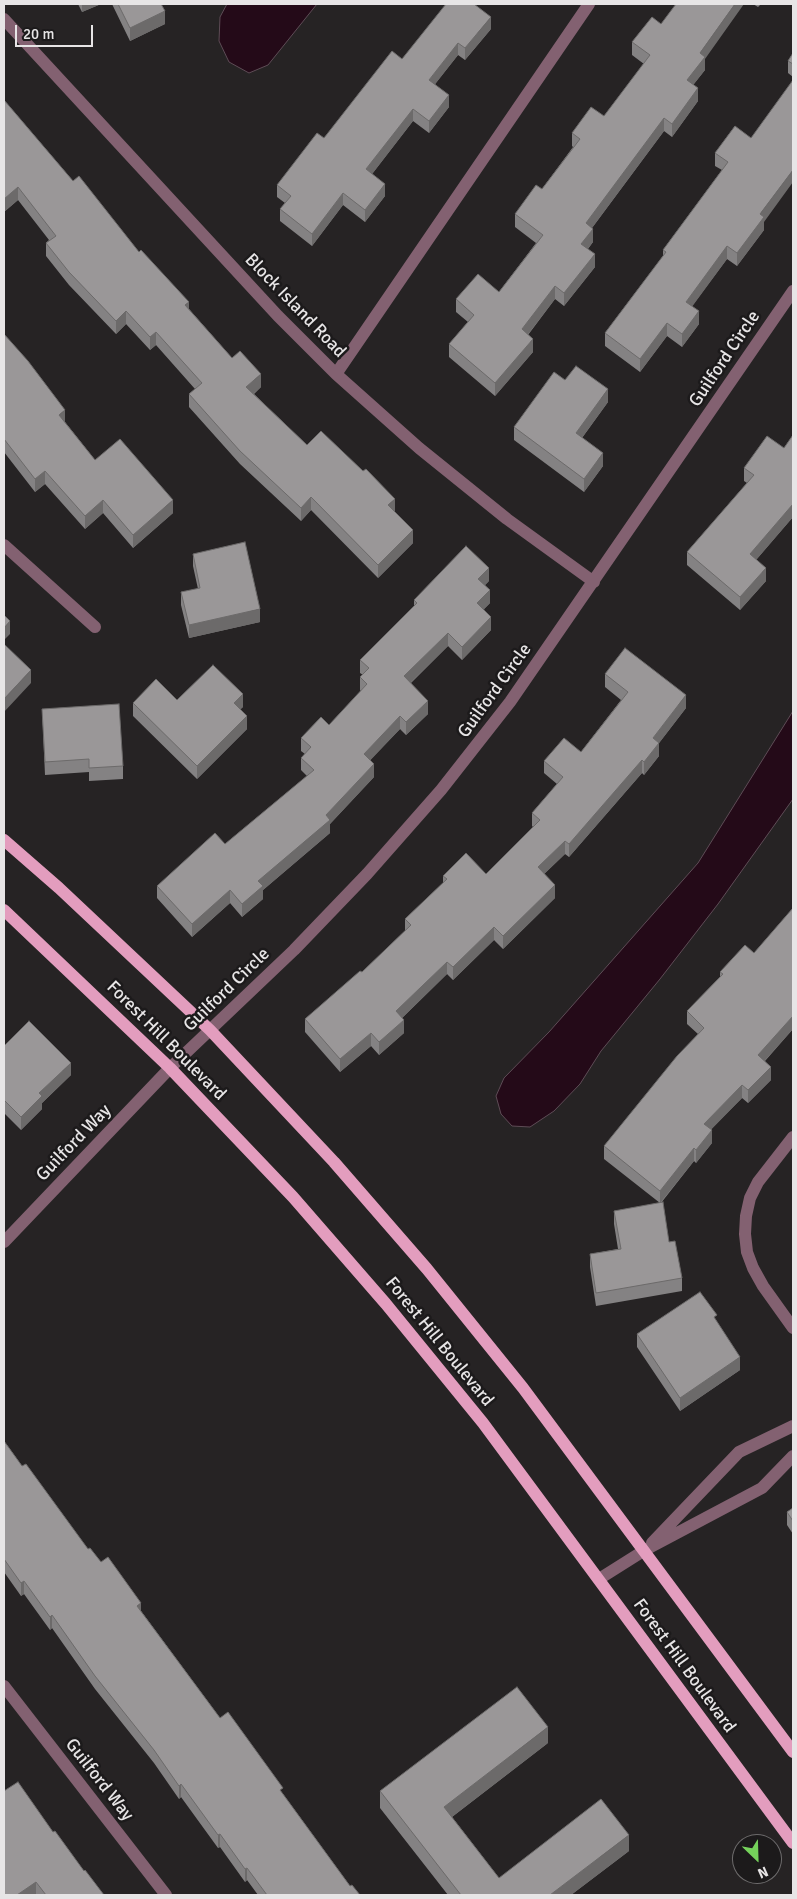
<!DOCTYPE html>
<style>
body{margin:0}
#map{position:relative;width:797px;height:1899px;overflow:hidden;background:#262324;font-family:Signika,sans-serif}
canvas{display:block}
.frame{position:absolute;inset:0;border:5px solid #e7e5e6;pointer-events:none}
.north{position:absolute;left:732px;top:1834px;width:50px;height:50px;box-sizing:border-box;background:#1c1a1b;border:1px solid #6d6b6c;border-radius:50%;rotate:156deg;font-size:14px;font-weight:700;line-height:20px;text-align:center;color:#e7e5e6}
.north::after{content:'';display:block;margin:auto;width:18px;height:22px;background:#75d25b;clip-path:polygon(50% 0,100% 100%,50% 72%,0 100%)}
.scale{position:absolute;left:15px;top:25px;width:78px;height:22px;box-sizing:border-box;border:2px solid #e7e5e6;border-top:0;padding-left:6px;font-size:15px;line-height:18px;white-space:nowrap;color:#e7e5e6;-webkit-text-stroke:4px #1c1a1b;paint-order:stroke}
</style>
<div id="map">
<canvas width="797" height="1899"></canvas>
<div class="frame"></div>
<div class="north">N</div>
<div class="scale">20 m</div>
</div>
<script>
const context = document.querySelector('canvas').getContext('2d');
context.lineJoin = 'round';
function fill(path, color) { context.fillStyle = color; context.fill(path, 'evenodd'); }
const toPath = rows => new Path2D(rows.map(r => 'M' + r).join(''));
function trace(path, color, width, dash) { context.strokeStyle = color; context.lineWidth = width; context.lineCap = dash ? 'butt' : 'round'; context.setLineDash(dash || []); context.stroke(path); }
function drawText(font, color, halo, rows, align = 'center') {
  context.font = font + ' Signika,sans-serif'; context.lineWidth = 5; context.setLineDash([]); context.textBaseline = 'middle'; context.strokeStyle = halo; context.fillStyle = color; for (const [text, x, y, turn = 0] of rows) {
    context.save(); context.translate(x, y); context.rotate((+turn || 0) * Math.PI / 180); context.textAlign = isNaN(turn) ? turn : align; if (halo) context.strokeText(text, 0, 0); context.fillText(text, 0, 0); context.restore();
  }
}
const water = toPath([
 [227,4,317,4,268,65,249,73,229,62,219,41,220,17,227,4],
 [793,711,793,799,718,904,660,979,601,1051,580,1084,554,1111,530,1127,512,1126,501,1114,496,1096,504,1078,549,1032,698,863,793,711]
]);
const minor = toPath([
 [4,19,278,316,336,374,419,448,507,519,594,582],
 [336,374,589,4],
 [4,545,95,627],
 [793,1137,758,1182,750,1198,746,1216,745,1234,747,1252,753,1268,763,1286,793,1328],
 [4,1242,170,1068,294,950,367,874,441,790,510,702,793,291],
 [652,1543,739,1452,793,1426],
 [599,1579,645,1550,762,1488,793,1456],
 [4,1686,166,1895]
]);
const major = toPath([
 [4,840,59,888,210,1030,334,1162,427,1269,523,1388,793,1752],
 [4,910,170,1068,293,1197,386,1304,483,1423,793,1843]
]);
const wall = toPath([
 [78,4,101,4,82,12],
 [112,4,166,4,162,5,165,24,130,41],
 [753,4,761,4,758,7],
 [491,29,465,60,458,55,435,84,449,107,429,133,413,121,372,174,385,196,365,222,343,205,312,246,280,221,280,209,285,203,277,197,277,185,402,59],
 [632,42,705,59,705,70,693,85,698,101,672,137,664,131,592,228,593,242,588,249,595,267,564,306,555,299,528,335,533,352,495,396,449,357,449,344,468,322,456,312,456,299,499,292,536,243,515,227,515,214,542,189,573,147,572,146,572,133,604,116,644,64,632,55],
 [793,53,793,77,788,73,788,61],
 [4,100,73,181,139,252,232,358,261,387,254,394,307,445,395,512,413,543,378,578,311,510,301,521,240,464,189,407,189,394,195,389,156,345,150,350,126,324,116,334,69,285,46,256,46,243,49,240,18,200,4,212],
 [735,126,764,222,764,230,737,266,727,259,692,306,699,324,682,347,667,336,640,372,605,346,605,333,663,256,663,250,722,170,715,166,715,153],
 [4,334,65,422,95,460,173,513,133,548,103,513,85,529,45,484,35,492,4,452],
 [565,380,608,402,582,438,603,466,584,492,514,440,514,427],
 [793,435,793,517,756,560,766,581,740,610,687,565,687,552,747,483,744,481,744,468,784,448],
 [193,554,260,622,189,638,181,605,181,592,198,589,193,566],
 [489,581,485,585,490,603,484,609,491,630,462,660,448,646,411,683,428,714,406,735,400,729,370,760,374,777,330,824,330,833,263,890,263,899,242,917,230,903,192,937,157,898,157,886,225,844,307,776,301,770,301,758,305,754,301,751,301,738,329,725,361,691,360,690,360,677,363,675,360,673,360,660,414,607,414,600],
 [605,674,686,708,659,743,659,756,644,775,642,773,569,857,565,854,544,874,555,898,503,949,494,940,453,980,447,974,402,1018,404,1033,379,1055,371,1046,340,1072,305,1032,305,1019,362,972,405,931,405,919,443,883,443,876,486,874,533,827,532,826,532,813,557,784,544,773,544,761,581,752,621,700,605,687],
 [177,700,243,707,240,709,247,729,197,779,133,716,133,703],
 [42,709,123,766,123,779,89,781,89,772,45,775],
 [793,908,793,1029,765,1061,771,1080,748,1103,742,1098,711,1129,712,1143,696,1163,694,1161,661,1203,669,1242,682,1278,682,1291,596,1306,590,1267,590,1254,618,1249,614,1224,614,1211,660,1203,604,1159,604,1146,698,1034,687,1024,687,1011,720,977,720,972,754,953],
 [4,1046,71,1075,42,1103,42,1109,21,1130,4,1113],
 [717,1322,740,1370,680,1411,637,1347,637,1334],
 [4,1441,22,1466,88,1549,101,1562,141,1611,220,1718,283,1794,350,1886,360,1895,258,1895,247,1880,245,1882,220,1847,218,1848,181,1797,179,1799,154,1763,95,1689,52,1628,50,1630,24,1594,21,1596,4,1572],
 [793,1508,793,1534,787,1525,787,1512],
 [548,1743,452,1817,499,1878,629,1851,571,1895,448,1895,380,1808,380,1791],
 [53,1832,84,1871,104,1895,4,1895]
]);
const shadedWall = toPath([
 [82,4,101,4,82,12],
 [735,4,744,4,705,59,705,70,687,93,687,80,700,53],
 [165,11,165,24,130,41,130,28],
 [491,17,491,29,465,60,465,48],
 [458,43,458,55,429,92,429,80],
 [698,88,698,101,672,137,672,124],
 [449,95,449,107,429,133,429,121],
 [413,109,413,121,366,182,366,169],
 [664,118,664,131,586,236,586,223],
 [793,170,793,182,764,222,764,230,737,266,737,253,760,214],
 [385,184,385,196,365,222,365,210],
 [18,187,18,200,4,212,4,199],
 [343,193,343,205,312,246,312,234],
 [593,229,593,242,581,257,581,244],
 [727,246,727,259,686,315,686,302],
 [595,254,595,267,564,306,564,293],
 [555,286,555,299,522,342,522,329],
 [189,302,189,315,185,305],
 [126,311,126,324,116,334,116,321],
 [699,311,699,324,682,347,682,334],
 [667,323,667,336,640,372,640,359],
 [156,332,156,345,150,350,150,337],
 [533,339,533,352,495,396,495,383],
 [261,374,261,387,246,400,246,387],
 [608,389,608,402,576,446,576,433],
 [65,410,65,423,59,415],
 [603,453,603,466,584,492,584,479],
 [45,471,45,484,35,492,35,479],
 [311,497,311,510,301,521,301,508],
 [395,499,395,512,388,518,388,505],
 [103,500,103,513,85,529,85,516],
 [173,500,173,513,133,548,133,535],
 [793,504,793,517,750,567,750,554],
 [413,530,413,543,378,578,378,565],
 [489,568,489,581,478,592,478,579],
 [766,568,766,581,740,610,740,597],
 [490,590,490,603,477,616,477,603],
 [260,609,260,622,189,638,189,625],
 [491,617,491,630,462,660,462,647],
 [10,621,10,634,4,640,4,628],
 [448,633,448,646,404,689,404,676],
 [31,670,31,683,4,712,4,699],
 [243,694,243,707,234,716,234,703],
 [686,695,686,708,653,751,653,738],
 [428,701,428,714,406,735,406,722],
 [247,716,247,729,197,779,197,766],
 [400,716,400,729,364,767,364,754],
 [659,743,659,756,644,775,644,762],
 [642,760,642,773,569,857,569,844],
 [374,764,374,777,330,824,330,833,263,890,263,899,242,917,242,904,258,881,326,815],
 [565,841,565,854,538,880,538,867],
 [555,885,555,898,503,949,503,936],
 [230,890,230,903,192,937,192,924],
 [494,927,494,940,453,980,453,967],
 [447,962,447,974,396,1024,396,1011],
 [793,1016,793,1029,758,1068,758,1055],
 [404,1020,404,1033,379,1055,379,1042],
 [371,1033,371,1046,340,1072,340,1059],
 [71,1063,71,1075,42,1103,42,1109,21,1130,21,1117,39,1093],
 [771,1067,771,1080,748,1103,748,1090],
 [742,1085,742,1098,704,1137,704,1124],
 [712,1130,712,1143,696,1163,696,1150],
 [694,1148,694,1161,660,1203,660,1191],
 [740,1357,740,1370,680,1411,680,1398],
 [24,1581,24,1594,21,1596,21,1583],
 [141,1603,141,1616,137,1606],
 [52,1615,52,1628,50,1630,50,1617],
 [548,1727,548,1743,444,1823,444,1807],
 [181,1784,181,1797,179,1799,179,1786],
 [220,1834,220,1847,218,1848,218,1835],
 [629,1835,629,1851,571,1895,550,1895],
 [247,1868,247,1880,245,1882,245,1869],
 [36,1882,36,1895,17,1895]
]);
const building = toPath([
 [118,4,161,4,165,11,130,28,118,4],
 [446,4,474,4,491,17,465,48,458,43,429,80,449,95,429,121,413,109,366,169,385,184,365,210,343,193,312,234,280,209,291,196,277,185,317,133,324,138,392,51,402,59,446,4],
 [676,4,735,4,700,53,705,57,687,80,698,88,672,124,664,118,586,223,593,229,581,244,595,254,564,293,555,286,522,329,533,339,495,383,449,344,474,315,456,299,478,274,499,292,543,235,515,214,536,185,542,189,580,139,572,133,591,107,604,116,650,55,632,42,652,17,661,24,676,4],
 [793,53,793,64,788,61,793,53],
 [793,80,793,170,760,214,764,217,737,253,727,246,686,302,699,311,682,334,667,323,640,359,605,333,666,252,663,250,728,162,715,153,735,126,751,138,793,80],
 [4,100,73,181,79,176,139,252,141,250,189,302,185,305,232,358,240,351,261,374,246,387,307,445,321,431,363,471,366,469,395,499,388,505,413,530,378,565,311,497,301,508,240,451,189,394,202,383,156,332,150,337,126,311,116,321,69,272,46,243,56,236,18,187,4,199,4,100],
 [4,334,28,361,65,410,59,415,95,460,120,439,173,500,133,535,103,500,85,516,45,471,35,479,4,439,4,334],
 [576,366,608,389,576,433,603,453,584,479,514,427,554,372,565,380,576,366],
 [793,435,793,504,750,554,766,568,740,597,687,552,754,475,744,468,767,436,784,448,793,435],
 [245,542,260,609,189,625,181,592,200,588,193,554,245,542],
 [466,546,489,568,478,579,490,590,477,603,491,617,462,647,448,633,404,676,428,701,406,722,400,716,364,754,374,764,326,815,330,820,258,881,263,886,242,904,230,890,192,924,157,886,215,833,225,844,314,770,301,758,311,747,301,738,321,717,329,725,367,684,360,677,369,668,360,660,417,603,414,600,466,546],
 [4,615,10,621,4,628,4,615],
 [4,644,31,670,4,699,4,644],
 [625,648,686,695,653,738,659,743,644,762,642,760,569,844,565,841,538,867,555,885,503,936,494,927,453,967,447,962,396,1011,404,1020,379,1042,371,1033,340,1059,305,1019,360,971,362,972,411,925,405,919,447,879,443,876,466,853,486,874,540,820,532,813,563,777,544,761,564,738,581,752,628,692,605,674,625,648],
 [213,665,243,694,234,703,247,716,197,766,133,703,156,679,177,700,213,665],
 [119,704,123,766,89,768,89,759,45,762,42,709,119,704],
 [793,908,793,1016,758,1055,771,1067,748,1090,742,1085,704,1124,712,1130,696,1150,694,1148,660,1191,604,1146,677,1056,704,1028,687,1011,723,974,720,972,745,945,754,953,793,908],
 [29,1021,71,1063,39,1093,42,1096,21,1117,4,1100,4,1046,29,1021],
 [663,1202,669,1242,675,1241,682,1278,596,1293,590,1254,621,1249,614,1211,663,1202],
 [700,1292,717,1315,714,1317,740,1357,680,1398,637,1334,700,1292],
 [4,1441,22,1466,26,1464,88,1549,90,1548,101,1562,108,1557,141,1603,137,1606,220,1718,228,1712,283,1788,280,1790,350,1886,352,1885,360,1895,267,1895,247,1868,245,1869,220,1834,218,1835,181,1784,179,1786,154,1750,95,1676,52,1615,50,1617,24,1581,21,1583,4,1559,4,1441],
 [793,1508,793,1521,787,1512,793,1508],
 [517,1687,548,1727,444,1807,499,1878,601,1799,629,1835,550,1895,461,1895,380,1791,517,1687],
 [18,1782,53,1832,55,1831,84,1871,85,1870,104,1895,46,1895,36,1882,17,1895,4,1895,4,1791,18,1782]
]);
const streetNames = [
 ["Block Island Road",295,306,46],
 ["Guilford Circle",725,359,-56],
 ["Guilford Circle",495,691,-54],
 ["Guilford Circle",227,990,-44],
 ["Forest Hill Boulevard",166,1041,45],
 ["Guilford Way",74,1143,-46],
 ["Forest Hill Boulevard",439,1342,51],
 ["Forest Hill Boulevard",684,1666,54],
 ["Guilford Way",99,1780,52]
];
fill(water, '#240a18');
trace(water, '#5e4c56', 1);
trace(minor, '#836171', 12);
trace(major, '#e39dbe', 12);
fill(wall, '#848283');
fill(shadedWall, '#6c6a6a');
fill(building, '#9a9798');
trace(building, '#6c6a6a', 1);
drawText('18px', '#e7e5e6', '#1c1a1b', streetNames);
</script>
